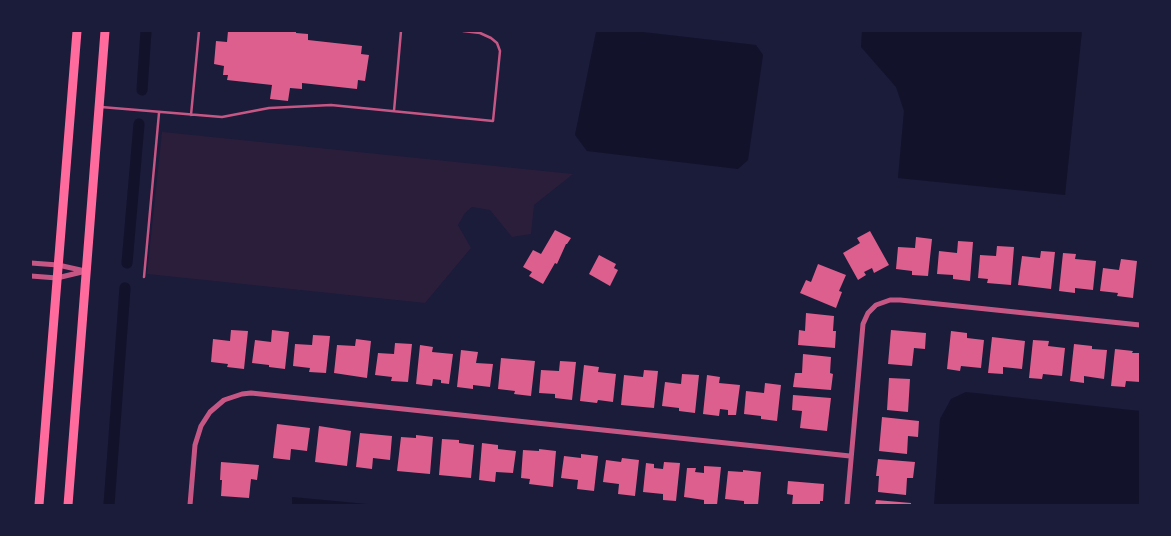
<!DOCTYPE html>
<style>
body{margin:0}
#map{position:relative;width:1171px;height:536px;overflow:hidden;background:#1b1b3a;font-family:Helvetica,sans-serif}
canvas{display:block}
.frame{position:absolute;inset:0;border:32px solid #1b1b3a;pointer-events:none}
</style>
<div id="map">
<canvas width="1171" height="536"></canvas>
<div class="frame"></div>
</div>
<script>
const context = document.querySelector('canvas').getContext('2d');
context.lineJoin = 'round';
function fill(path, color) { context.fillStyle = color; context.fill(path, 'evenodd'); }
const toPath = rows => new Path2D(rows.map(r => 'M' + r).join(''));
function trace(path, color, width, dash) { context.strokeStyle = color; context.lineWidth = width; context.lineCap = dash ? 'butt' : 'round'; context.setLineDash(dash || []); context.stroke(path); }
const green = toPath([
 [162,132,163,132,573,174,534,205,531,234,512,237,490,210,472,207,465,213,458,225,471,248,425,303,147,274]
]);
const water = toPath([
 [600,31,634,31,756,45,763,55,748,160,738,169,587,151,575,135,596,32],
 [862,31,1082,31,1065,195,898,178,904,111,896,87,861,47],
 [966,392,1140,411,1140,505,934,505,940,419,951,399],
 [292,497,377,505,292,505]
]);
const canal = toPath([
 [142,90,146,31],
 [127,263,139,124],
 [109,505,125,288]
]);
const building = toPath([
 [228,31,296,31,296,33,308,34,308,40,362,46,361,54,369,55,365,81,358,80,357,89,302,83,302,89,290,88,288,101,270,99,272,85,227,80,228,75,223,75,224,66,214,64,216,41,227,42],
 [555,230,571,238,567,244,566,244,557,264,555,263,543,284,529,276,532,272,523,267,533,250,541,254],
 [870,231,889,265,874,273,872,268,864,272,866,275,858,280,843,253,860,243,857,238],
 [916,237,932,239,928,276,912,275,912,271,896,269,898,247,915,248],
 [958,241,973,242,970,281,953,279,953,275,937,274,939,251,957,253],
 [997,246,1014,247,1011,285,987,283,988,279,978,278,980,255,996,256],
 [1041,251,1055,252,1051,289,1018,285,1022,256,1040,258],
 [1063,253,1076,254,1075,259,1096,261,1093,290,1075,288,1075,293,1059,291],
 [599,255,616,264,614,268,618,270,610,286,589,274],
 [1121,259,1137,261,1133,298,1117,296,1118,293,1100,291,1103,268,1119,270],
 [818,264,846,275,839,291,842,292,836,308,800,293,806,280,811,282],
 [806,313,834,316,833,331,836,331,835,348,798,345,799,330,805,331],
 [231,330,248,331,244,369,227,367,228,364,211,362,213,339,230,341],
 [272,330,289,332,285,369,269,367,269,365,252,363,255,340,271,342],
 [891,330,926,333,925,349,914,348,912,366,888,364],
 [951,331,967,333,967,338,984,340,981,368,961,366,960,371,947,369],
 [313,335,330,336,326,373,309,372,310,368,293,366,295,344,312,345],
 [992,337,1025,341,1022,369,1003,367,1003,374,988,373],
 [356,339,371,341,367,378,334,373,337,345,355,346],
 [1033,340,1049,341,1048,346,1065,348,1062,376,1043,374,1042,379,1029,378],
 [395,343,412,344,408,382,391,381,392,377,375,375,378,353,394,354],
 [1074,344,1092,346,1092,349,1107,350,1104,379,1084,376,1084,383,1070,381],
 [420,345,433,347,432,352,453,354,449,384,441,383,441,380,433,379,432,386,416,384],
 [1115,349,1133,351,1132,353,1140,353,1140,382,1126,381,1125,387,1111,386],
 [461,350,478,352,476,363,493,364,490,387,473,385,473,389,457,387],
 [803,354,831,357,830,373,833,374,831,390,793,387,795,373,802,373],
 [501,358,535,361,531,396,514,394,515,391,498,389],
 [560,361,576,362,572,400,555,398,555,394,539,393,541,370,559,371],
 [584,365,599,367,598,372,616,374,613,402,598,400,597,403,580,401],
 [644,370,658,371,654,408,621,405,624,375,643,377],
 [682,374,699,375,695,413,679,411,679,408,662,406,665,382,681,384],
 [707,375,720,377,719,383,740,385,736,415,728,415,728,410,720,409,719,416,703,414],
 [889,378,910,379,908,412,887,410],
 [765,383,781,385,777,421,761,419,761,416,744,414,746,391,764,393],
 [793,395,831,398,827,431,800,428,802,411,792,410],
 [882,417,919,421,918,437,908,436,907,454,879,451],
 [277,424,310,428,307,451,291,449,290,460,273,458],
 [319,426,351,431,347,466,315,462],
 [360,433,392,436,390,460,373,458,372,469,356,467],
 [416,435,433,437,430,474,397,471,401,437,416,438],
 [442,439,459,440,459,443,474,445,471,478,439,475],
 [482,443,498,445,498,449,516,451,513,473,496,472,495,482,479,480],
 [539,449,556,451,553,487,529,484,530,479,521,478,523,450,539,451],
 [581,454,598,456,594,491,577,489,578,480,561,478,564,456,581,458],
 [622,458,639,460,635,496,618,494,619,484,603,482,606,460,621,462],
 [878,459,915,462,913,478,907,478,906,495,878,492,879,476,876,476],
 [221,462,259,465,257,480,251,479,249,498,221,496,222,480,220,480],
 [664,462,680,463,676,501,663,500,663,494,643,492,646,463,654,464,654,468,663,469],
 [704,466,721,467,717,505,704,504,704,500,684,497,687,468,696,468,695,472,704,473],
 [743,470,761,472,758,505,744,505,744,501,725,499,728,471,743,472],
 [788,481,824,484,823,501,820,501,820,505,792,505,793,495,787,494],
 [876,500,911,503,911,505,875,505]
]);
const service = toPath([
 [101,107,222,117,269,108,331,105,493,121,500,51,497,43,491,38,480,33,463,31],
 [394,111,401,31],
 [191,115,199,31],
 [144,277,159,113]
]);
const minor = toPath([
 [31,263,58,265,85,271],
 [31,276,57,278,86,271],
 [190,505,195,445,201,426,210,412,224,400,242,394,251,393,850,456],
 [847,505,863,324,868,313,876,305,890,300,900,300,1140,325]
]);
const trunk = toPath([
 [39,505,77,31],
 [68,505,105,31]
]);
fill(green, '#2a1e3b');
fill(water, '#12122b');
trace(canal, '#12122b', 11);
fill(building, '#dd5f8e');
trace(service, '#c65784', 2.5);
trace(minor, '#c65784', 5);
trace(trunk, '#ff6b9d', 9);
</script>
